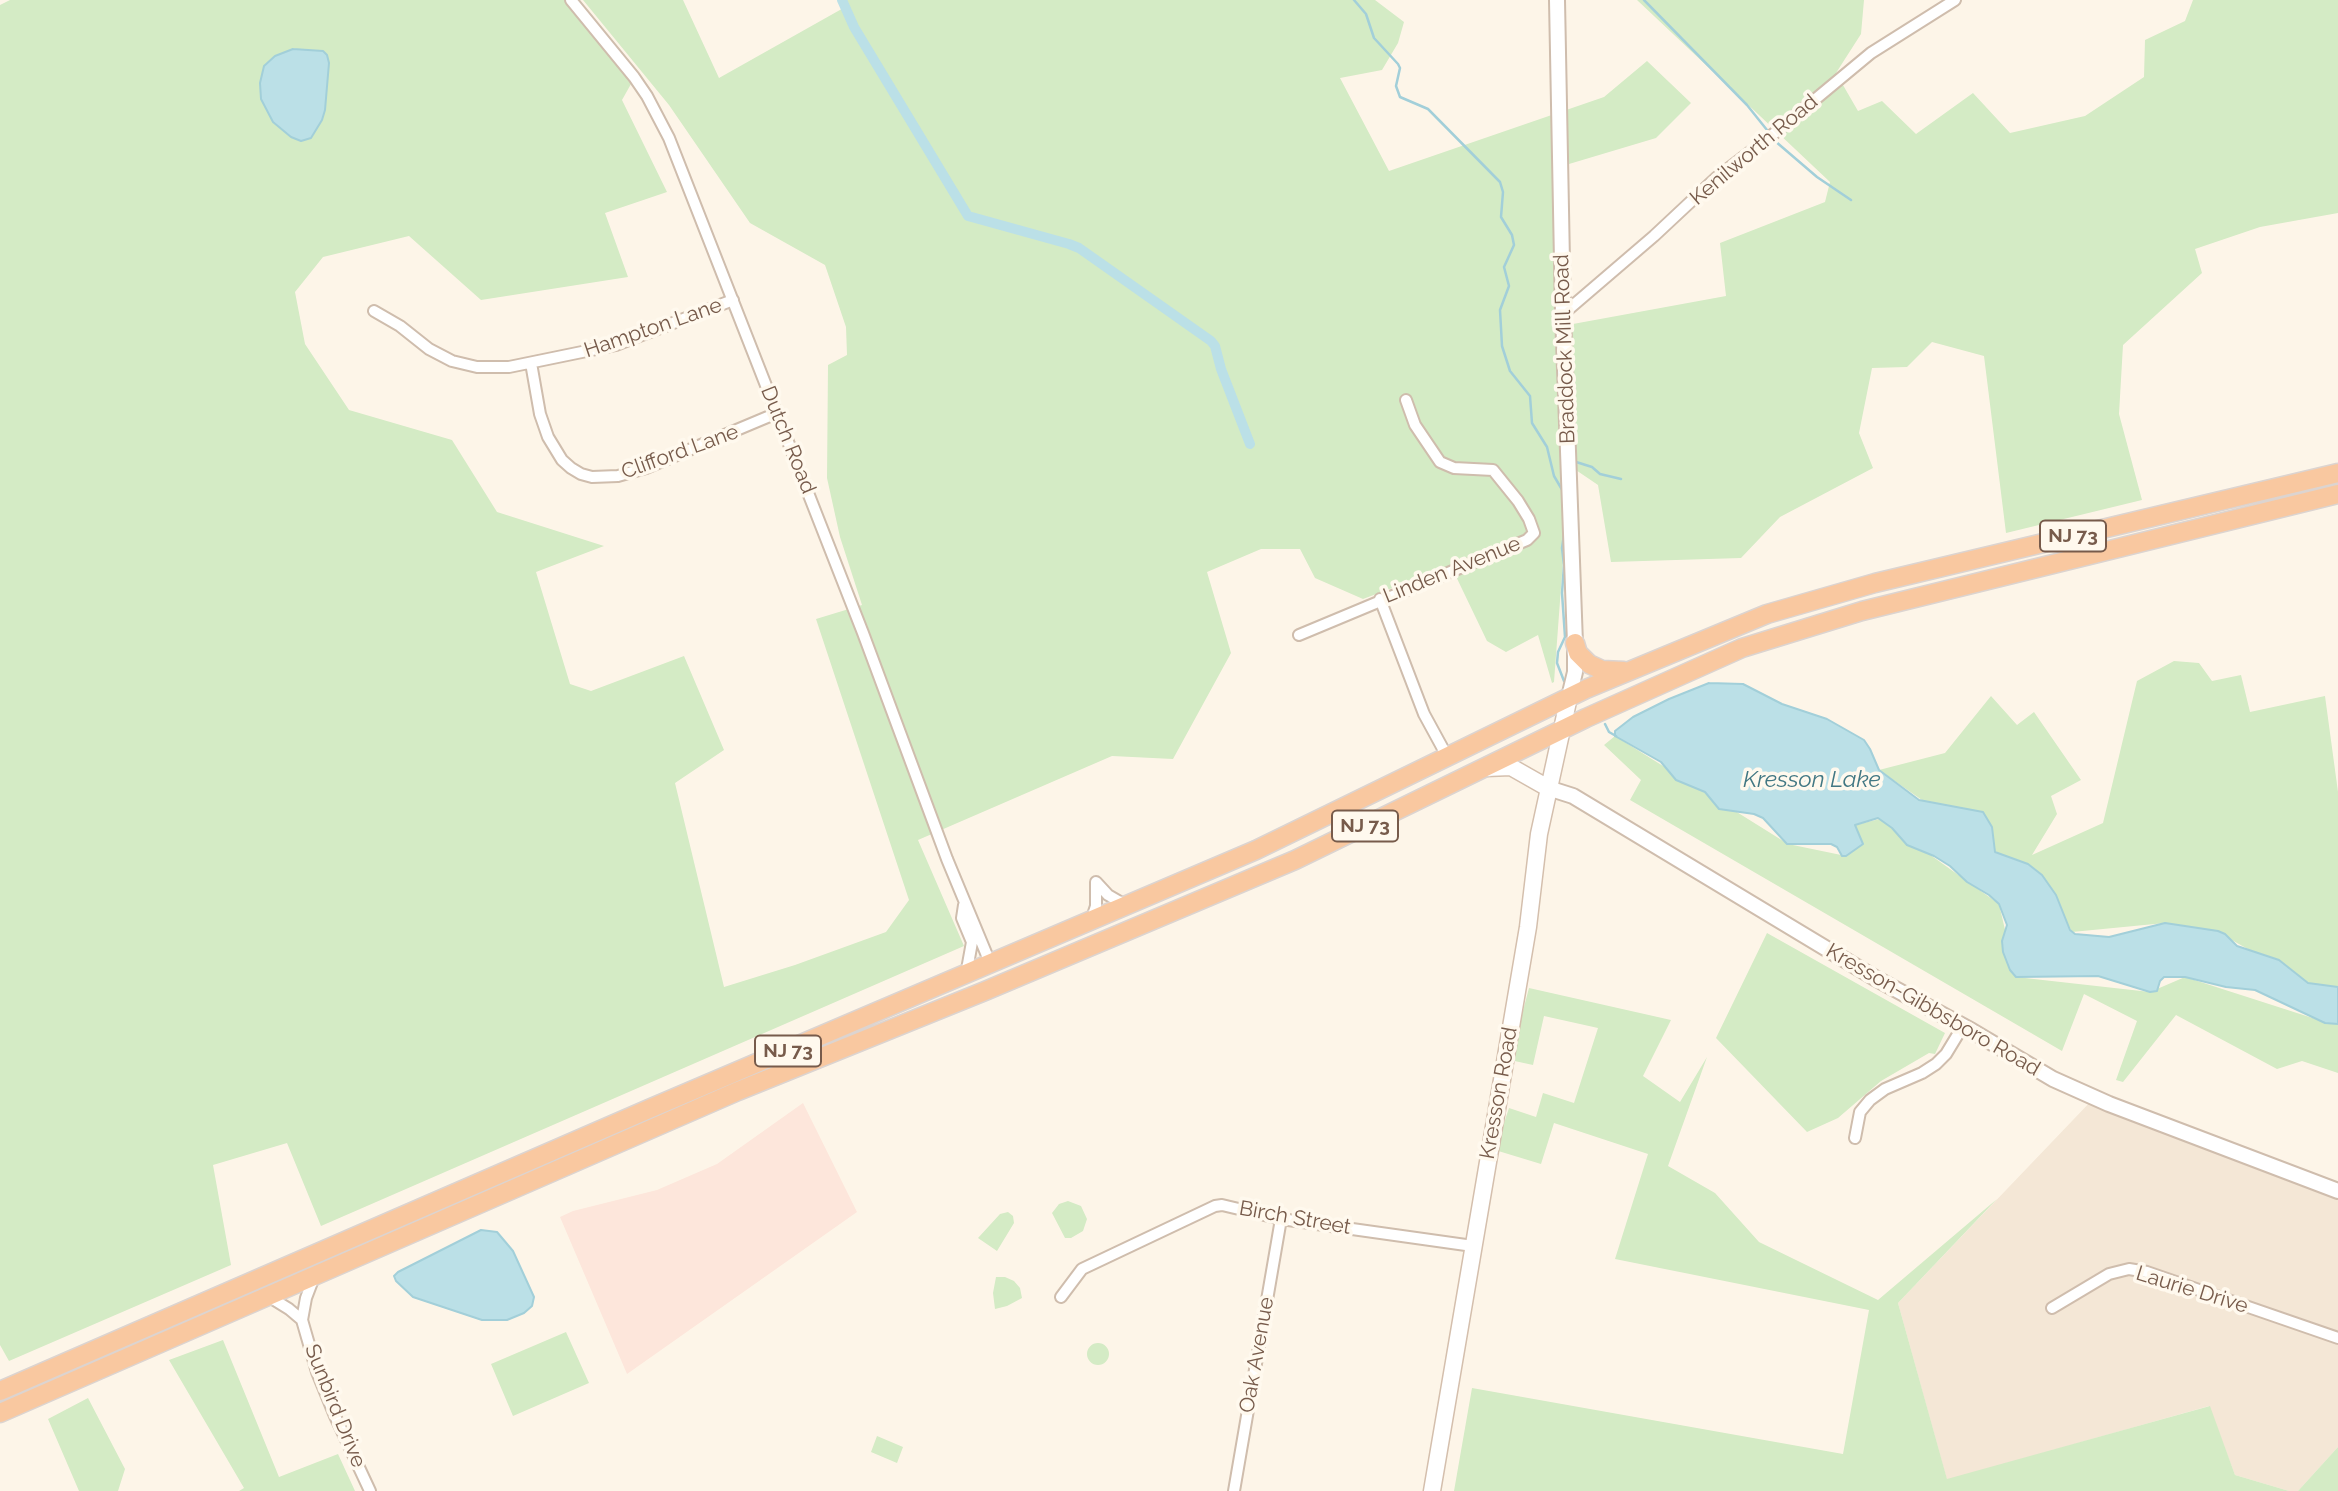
<!DOCTYPE html>
<style>
body{margin:0}
canvas{display:block;background:#fdf5e8}
</style>
<canvas width="2338" height="1491"></canvas>
<script>
const context = document.querySelector('canvas').getContext('2d');
context.lineJoin = 'round';
function fill(path, color) { context.fillStyle = color; context.fill(path, 'evenodd'); }
const toPath = rows => new Path2D(rows.map(r => 'M' + r).join(''));
function trace(path, color, width, dash) { context.strokeStyle = color; context.lineWidth = width; context.lineCap = dash ? 'butt' : 'round'; context.setLineDash(dash || []); context.stroke(path); }
function drawText(font, color, halo, rows, align = 'center') {
  context.font = font + ' Raleway,sans-serif'; context.lineWidth = 7; context.setLineDash([]); context.textBaseline = 'middle'; context.strokeStyle = halo; context.fillStyle = color; for (const [text, x, y, turn = 0] of rows) {
    context.save(); context.translate(x, y); context.rotate((+turn || 0) * Math.PI / 180); context.textAlign = isNaN(turn) ? turn : align; if (halo) context.strokeText(text, 0, 0); context.fillText(text, 0, 0); context.restore();
  }
}
const residential = toPath([
 [2094,1098,2338,1191,2338,1447,2298,1491,2289,1491,2235,1475,2209,1406,1947,1480,1898,1303]
]);
const commercial = toPath([
 [803,1103,857,1212,627,1374,560,1217,573,1211,657,1190,717,1164]
]);
const green = toPath([
 [10,0,570,0,631,84,622,100,667,192,605,213,628,277,481,300,409,236,323,257,295,292,305,344,349,410,452,440,497,512,604,546,536,572,570,684,591,691,684,656,724,750,675,783,724,987,795,965,886,932,909,900,816,619,862,605,840,537,827,478,828,365,847,355,846,327,825,265,750,223,669,105,583,0,683,0,719,78,847,6,844,0,1375,0,1404,22,1398,43,1382,70,1340,78,1389,171,1604,97,1647,61,1691,103,1656,138,1559,167,1562,326,1726,296,1720,243,1825,202,1830,182,1637,0,1864,0,1861,34,1836,73,1858,111,1882,101,1916,134,1973,93,2010,133,2085,116,2144,77,2145,40,2185,21,2193,0,2338,0,2338,213,2260,227,2195,249,2202,273,2123,345,2119,414,2142,500,2006,533,1984,356,1932,342,1907,367,1872,368,1859,433,1873,468,1780,517,1741,558,1611,562,1598,485,1570,466,1554,682,1552,683,1538,635,1506,652,1487,641,1451,566,1363,599,1315,578,1300,549,1261,549,1207,572,1231,653,1173,759,1112,756,918,840,964,946,321,1226,287,1143,213,1165,231,1265,9,1361,0,1345,0,5],
 [2174,661,2199,663,2212,681,2241,675,2250,712,2325,696,2338,792,2338,987,2308,983,2230,939,2165,923,2072,932,2042,875,1995,851,1879,770,1945,753,1991,696,2017,725,2034,712,2081,780,2051,796,2057,814,2032,855,2103,823,2137,681],
 [1615,736,1788,844,1846,856,1863,844,1855,825,1880,819,1999,904,2016,977,2150,992,2185,977,2328,1023,2338,1022,2338,1073,2302,1061,2277,1069,2176,1015,2123,1082,2116,1080,2137,1021,2084,994,2062,1051,1630,800,1641,780,1604,745],
 [1767,933,1945,1033,1935,1054,1929,1053,1881,1081,1838,1118,1807,1132,1716,1038],
 [1529,988,1671,1020,1643,1076,1680,1102,1707,1057,1668,1166,1715,1193,1759,1242,1878,1300,1997,1199,1898,1303,1947,1479,2210,1406,2235,1475,2289,1491,1454,1491,1472,1388,1843,1454,1869,1310,1615,1259,1648,1154,1554,1123,1541,1164,1495,1150,1509,1108,1536,1117,1543,1093,1574,1103,1598,1028,1544,1016,1533,1065,1510,1060],
 [1068,1201,1081,1206,1087,1219,1083,1231,1071,1238,1065,1238,1052,1213,1059,1204],
 [1008,1212,1013,1216,1014,1223,997,1251,978,1238,1000,1214],
 [996,1277,1005,1277,1014,1281,1020,1288,1022,1298,1007,1306,995,1309,993,1293],
 [566,1332,589,1383,513,1416,491,1364],
 [223,1340,279,1477,338,1454,355,1491,239,1491,244,1488,169,1360],
 '1087 1354a11 11 0 1 1 22 0a11 11 0 1 1-22 0Z',
 [88,1398,125,1469,118,1491,79,1491,48,1419],
 [877,1436,903,1447,897,1463,871,1452],
 [2338,1447,2338,1491,2298,1491]
]);
const water = toPath([
 [293,49,323,51,327,55,329,63,325,110,322,120,311,138,301,141,291,137,273,122,261,99,260,83,264,66,275,56,293,49],
 [1709,683,1743,684,1782,704,1827,719,1864,740,1870,749,1879,770,1919,800,1983,812,1992,827,1995,852,2028,864,2042,875,2056,895,2070,930,2075,934,2109,937,2165,923,2218,931,2225,934,2237,946,2279,960,2308,983,2338,987,2338,1024,2325,1023,2255,990,2226,987,2185,977,2164,977,2160,981,2157,991,2150,992,2098,976,2016,977,2010,970,2003,952,2002,941,2007,925,1999,904,1989,895,1967,882,1950,866,1934,856,1907,845,1892,828,1878,818,1855,825,1863,844,1846,856,1842,856,1837,847,1831,844,1787,844,1763,818,1754,814,1719,809,1705,792,1676,780,1661,762,1615,736,1615,731,1633,717,1669,699,1709,683],
 [481,1230,497,1232,513,1251,534,1297,532,1306,524,1313,507,1320,482,1320,413,1297,396,1281,394,1276,398,1272,481,1230]
]);
const stream = toPath([
 [1354,0,1366,14,1374,38,1398,64,1400,68,1396,86,1400,97,1428,109,1500,182,1503,192,1501,217,1512,235,1514,245,1504,267,1509,286,1500,310,1502,346,1510,371,1530,396,1532,423,1547,447,1554,476,1564,493],
 [1644,0,1747,105,1767,130],
 [1775,141,1817,177,1851,200],
 [1573,461,1592,467,1600,474,1621,479],
 [1564,681,1557,663,1558,652,1565,637,1562,593,1564,565,1562,548,1564,535],
 [1605,724,1609,732,1616,736]
]);
const canal = toPath([
 [842,0,854,27,968,216,1069,244,1079,248,1211,341,1215,346,1221,369,1250,444]
]);
const minor = toPath([
 [571,0,634,77,647,96,669,138,863,633,947,859,991,965],
 [374,311,400,326,429,349,452,361,477,367,509,367,616,345,733,300],
 [1563,314,1654,236,1716,178,1771,136,1871,53,1955,0],
 [531,363,540,414,548,437,562,460,571,468,581,474,592,477,618,476,646,468,777,413],
 [1380,599,1424,714,1448,758],
 [1299,635,1527,540,1534,533,1529,519,1518,501,1493,470,1454,468,1440,462,1415,425,1406,400],
 [964,905,962,918,972,942,966,975],
 [1091,921,1096,906,1096,882,1108,895,1127,906],
 [1855,1138,1860,1112,1870,1100,1885,1089,1922,1073,1936,1064,1946,1054,1963,1026],
 [268,1296,289,1309,302,1320,306,1298,314,1277],
 [1061,1297,1082,1269,1215,1206,1222,1205,1281,1219,1473,1246],
 [2052,1308,2109,1274,2129,1269,2147,1272,2338,1338],
 [302,1320,317,1372,335,1416,370,1491],
 [1234,1491,1281,1219]
]);
const tertiary = toPath([
 [1557,0,1563,314,1575,643,1575,672,1569,697],
 [1548,788,1573,796,1875,978,1972,1031,2053,1079,2109,1104,2338,1191]
]);
const secondary = toPath([
 [1486,768,1511,767,1548,788],
 [1432,1491,1528,927,1539,834,1569,697]
]);
const trunk = toPath([
 [1575,643,1578,653,1589,664,1602,670,1624,671],
 [0,1391,649,1109,1256,850,1586,689,1767,614,1875,583,2338,473],
 [0,1413,738,1091,985,991,1295,860,1586,718,1742,648,1862,611,2338,494]
]);
const shields = [
 [2073,536,66],
 [1365,826,66],
 [788,1051,66]
];
const shieldNames = [
 ["NJ 73",2073,536],
 ["NJ 73",1365,826],
 ["NJ 73",788,1051]
];
const streetNames = [
 ["Kenilworth Road",1754,150,-40],
 ["Hampton Lane",653,328,-19],
 ["Braddock Mill Road",1565,349,-92],
 ["Dutch Road",788,440,68],
 ["Clifford Lane",680,452,-20],
 ["Linden Avenue",1452,570,-22],
 ["Kresson-Gibbsboro Road",1933,1010,30],
 ["Kresson Road",1499,1093,-80],
 ["Birch Street",1295,1218,10],
 ["Laurie Drive",2192,1290,17],
 ["Oak Avenue",1257,1355,-80],
 ["Sunbird Drive",335,1406,68]
];
const waterNames = [
 ["Kresson Lake",1812,780]
];
fill(residential, '#f4e7d6');
fill(commercial, '#fde6db');
fill(green, '#d4ebc5');
fill(water, '#bbe0e7');
trace(water, '#a2cfd9', 2);
trace(stream, '#a2cfd9', 2.5);
trace(canal, '#bbe0e7', 10);
trace(minor, '#cfbdad', 14);
trace(tertiary, '#cfbdad', 18);
trace(secondary, '#d4bfad', 19);
trace(trunk, '#dcd4d0', 21);
trace(minor, '#fff', 10);
trace(tertiary, '#fff', 14);
trace(secondary, '#fff', 16);
trace(trunk, '#f9c8a0', 18);
for (const [x, y, w] of shields) { const box = new Path2D(); box.roundRect(x - w / 2, y - 15.5, w, 31, 5); context.fillStyle = '#fff9ee'; context.fill(box); trace(box, '#775b4b', 2); }
drawText('bold 19px', '#775b4b', null, shieldNames);
drawText('21px', '#775b4b', '#fff9ee', streetNames);
drawText('italic 23px', '#417783', '#fff9ee', waterNames);
</script>
